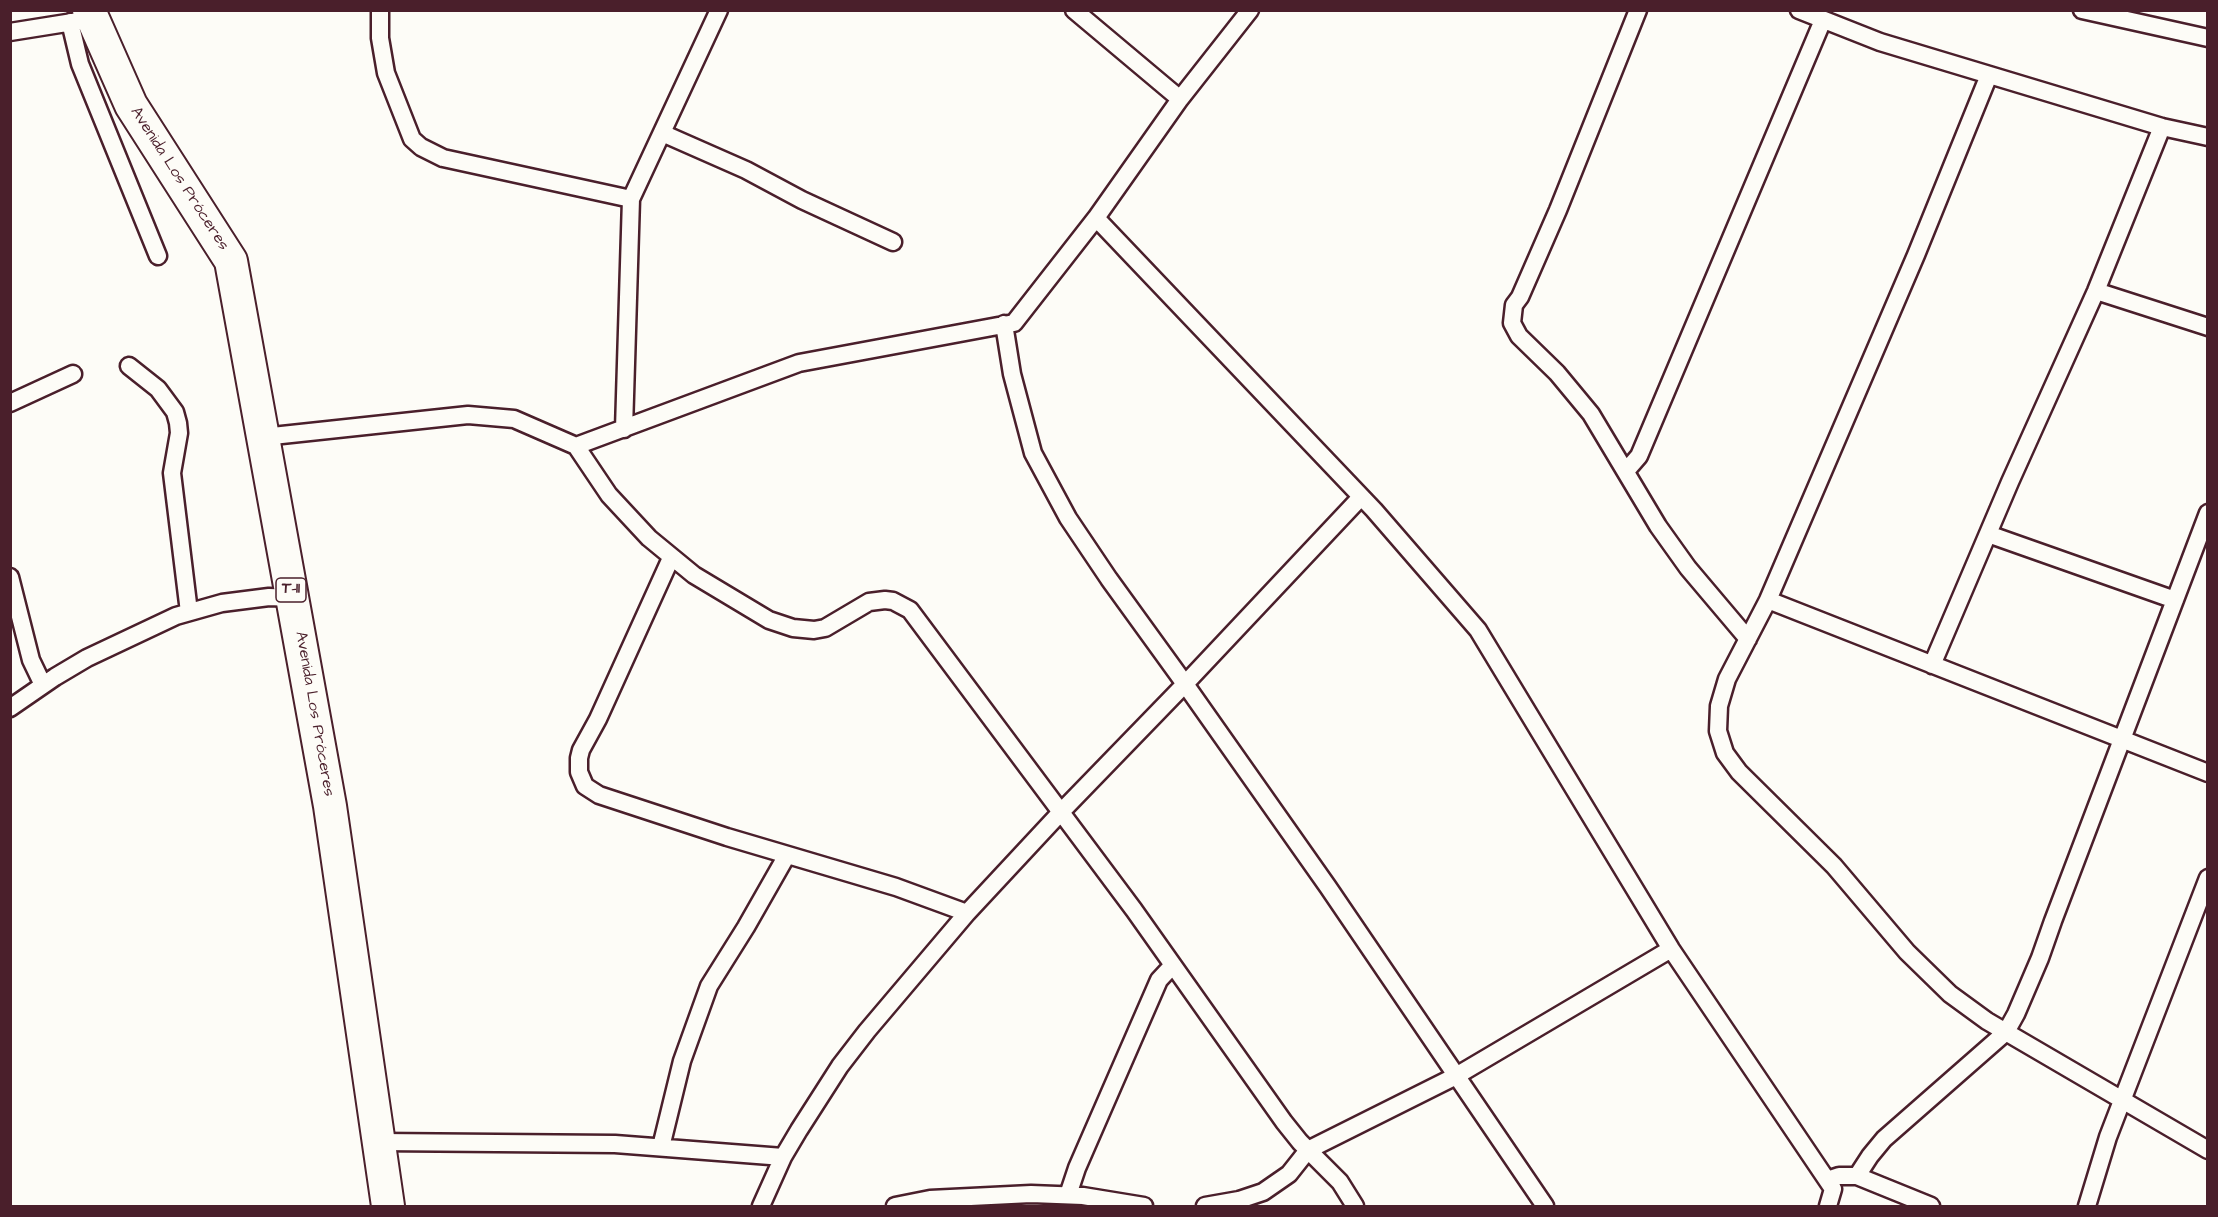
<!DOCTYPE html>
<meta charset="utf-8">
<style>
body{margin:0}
#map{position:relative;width:2218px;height:1217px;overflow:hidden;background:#fdfcf7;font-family:"Architects Daughter",sans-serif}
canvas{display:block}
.frame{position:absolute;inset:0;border:12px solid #4a1f2b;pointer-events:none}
</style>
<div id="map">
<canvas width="2218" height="1217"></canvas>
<div class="frame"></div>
</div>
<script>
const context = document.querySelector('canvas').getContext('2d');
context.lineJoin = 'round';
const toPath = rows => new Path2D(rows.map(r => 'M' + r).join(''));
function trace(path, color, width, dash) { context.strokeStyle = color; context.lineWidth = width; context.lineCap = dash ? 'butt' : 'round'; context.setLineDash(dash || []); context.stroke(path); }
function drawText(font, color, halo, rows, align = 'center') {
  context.font = font + ' "Architects Daughter",sans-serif'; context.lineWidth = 6; context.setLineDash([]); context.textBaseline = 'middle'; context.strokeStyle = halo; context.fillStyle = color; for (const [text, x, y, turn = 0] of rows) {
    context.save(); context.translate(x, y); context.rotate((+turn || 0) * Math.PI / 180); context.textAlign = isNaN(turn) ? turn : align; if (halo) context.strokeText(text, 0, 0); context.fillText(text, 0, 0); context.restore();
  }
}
const street = toPath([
 [380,10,380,38,386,73,412,139,421,147,443,158,631,199],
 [1074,10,1180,99,1096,218,1374,510,1478,630,1671,949,1833,1189,1828,1206],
 [1638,10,1558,210,1520,297,1514,305,1512,323,1519,336,1557,373,1591,414,1658,526,1688,568,1748,639],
 [1799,10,1880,42,2162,127,2208,137],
 [2082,10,2208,38],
 [70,22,80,64,158,256],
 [10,32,79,21],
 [1989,75,1916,255,1768,600,1727,679,1719,706,1718,731,1725,753,1739,772,1834,866,1907,952,1950,994,1987,1021,2208,1150],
 [1180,99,1250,10],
 [662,133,746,170,802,200,893,242],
 [2096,291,2208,327],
 [1004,324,1012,374,1033,453,1068,518,1109,579,1185,684,1328,887,1545,1206],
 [129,366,158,389,175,412,178,423,179,433,172,473,189,612],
 [10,403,73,374],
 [624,429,631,199,719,10],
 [263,437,468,415,514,419,576,446,799,363,1014,323,1096,218],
 [576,446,609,495,649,538,694,575,769,620,793,628,814,630,825,628,869,602,885,600,893,601,910,610,1134,910,1284,1122,1300,1142,1340,1182,1355,1206],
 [1626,471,1639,456,1823,20],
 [1988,534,2175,600],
 [671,558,598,719,581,750,579,758,579,772,585,786,599,795,727,837,896,887,967,913],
 [10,577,31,660,43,685],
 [1768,600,2208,773],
 [1932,665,2010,482,2096,291,2162,127],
 [10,708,55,677,87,658,176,616,222,603,269,597,292,598],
 [379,1142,615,1144,783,1157],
 [661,1147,682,1061,709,986,746,927,787,855],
 [1857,1176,1870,1156,1884,1139,2006,1032,2016,1014,2040,958,2053,921,2208,513],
 [1827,1180,1839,1176,1857,1176,1931,1206],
 [1068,1195,1077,1168,1159,980,1173,965],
 [761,1206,783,1157,799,1130,840,1066,867,1031,967,913,1061,812,1185,684,1361,497],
 [895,1206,930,1199,1031,1194,1083,1196,1144,1206],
 [1205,1206,1239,1200,1263,1192,1289,1174,1308,1150,1456,1076,1671,949],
 [2087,1206,2108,1137,2208,878]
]);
const highway = toPath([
 [89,10,131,105,231,261,330,806,388,1206]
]);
const shields = [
 [291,590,30]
];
const shieldNames = [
 ["T-11",291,590]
];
const streetNames = [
 ["Avenida Los Próceres",179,179,57],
 ["Avenida Los Próceres",314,714,80]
];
trace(street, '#4a1f2b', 21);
trace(highway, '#4a1f2b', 36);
trace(street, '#fdfcf7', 16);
trace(highway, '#fdfcf7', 32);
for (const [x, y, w] of shields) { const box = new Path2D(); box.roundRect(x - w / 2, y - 12, w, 24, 4.5); context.fillStyle = '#fdfcf7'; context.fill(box); trace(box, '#4a1f2b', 1.5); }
drawText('bold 15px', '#4a1f2b', null, shieldNames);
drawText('16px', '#4a1f2b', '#fdfcf7', streetNames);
</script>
